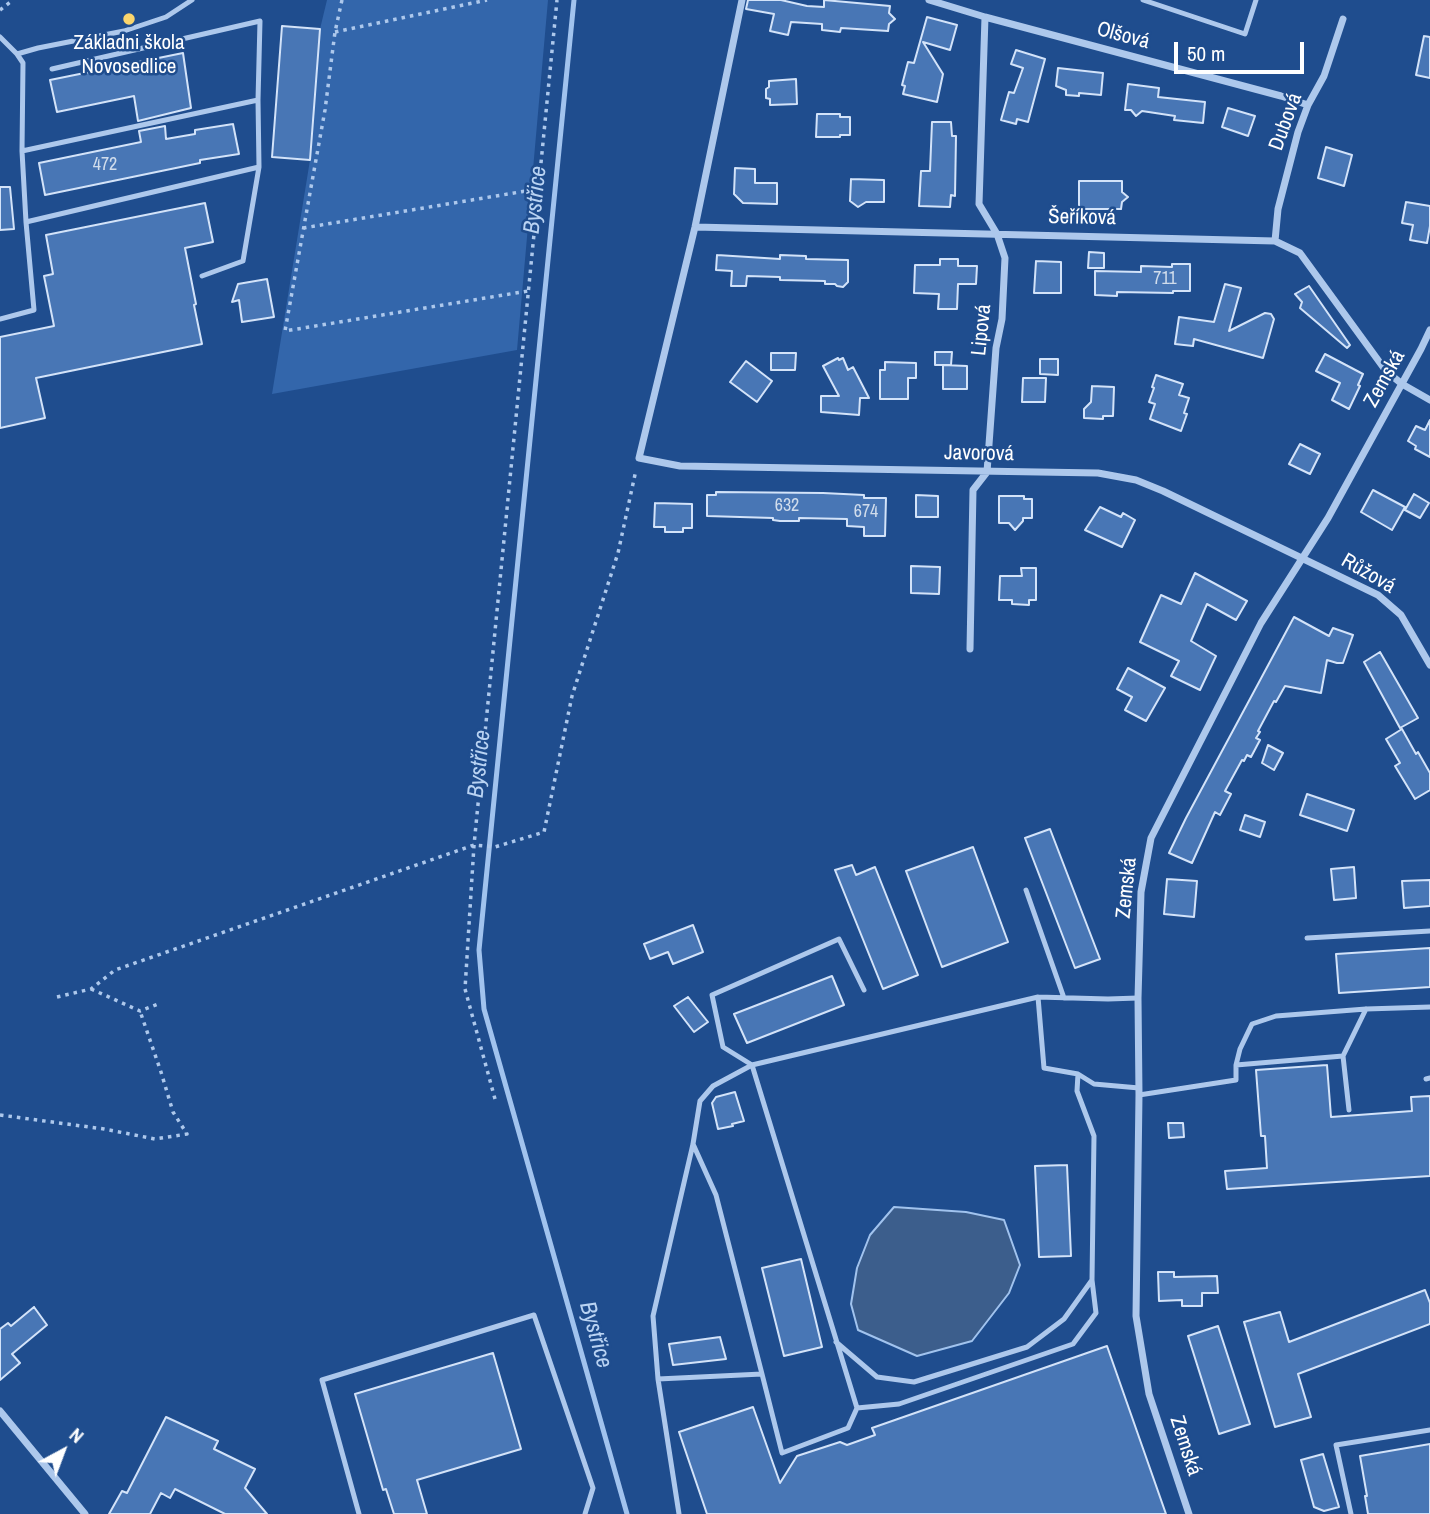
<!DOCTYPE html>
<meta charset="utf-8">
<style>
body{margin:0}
#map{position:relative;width:1430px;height:1514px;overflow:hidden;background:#1f4d8e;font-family:"Archivo Narrow",sans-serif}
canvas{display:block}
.north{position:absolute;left:28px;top:1416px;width:70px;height:70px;-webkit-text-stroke:5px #1f4d8e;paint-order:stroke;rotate:41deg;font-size:19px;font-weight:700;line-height:28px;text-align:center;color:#fff}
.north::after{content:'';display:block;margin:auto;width:24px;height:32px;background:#fff;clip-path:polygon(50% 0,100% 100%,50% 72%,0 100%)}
.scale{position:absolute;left:1174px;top:42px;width:130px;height:32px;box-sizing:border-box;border:4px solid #fff;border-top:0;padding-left:9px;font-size:21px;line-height:24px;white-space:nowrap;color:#fff;-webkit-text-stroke:5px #1f4d8e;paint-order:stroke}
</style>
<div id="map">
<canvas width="1430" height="1514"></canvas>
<div class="north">N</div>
<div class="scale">50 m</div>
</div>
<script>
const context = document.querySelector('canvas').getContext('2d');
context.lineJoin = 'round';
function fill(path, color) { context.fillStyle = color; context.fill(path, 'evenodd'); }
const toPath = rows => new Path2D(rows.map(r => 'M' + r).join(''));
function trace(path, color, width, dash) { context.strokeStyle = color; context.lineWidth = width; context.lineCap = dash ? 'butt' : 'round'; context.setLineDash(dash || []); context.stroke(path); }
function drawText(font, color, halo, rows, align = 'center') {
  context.font = font + ' "Archivo Narrow",sans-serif'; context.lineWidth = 5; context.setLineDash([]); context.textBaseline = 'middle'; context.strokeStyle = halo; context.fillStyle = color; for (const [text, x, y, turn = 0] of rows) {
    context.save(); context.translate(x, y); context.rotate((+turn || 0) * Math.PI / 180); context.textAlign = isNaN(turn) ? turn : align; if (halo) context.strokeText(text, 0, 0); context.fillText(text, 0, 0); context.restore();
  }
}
const green = toPath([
 [327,0,548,0,517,350,272,394,310,160,320,29]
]);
const water = toPath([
 [894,1207,966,1212,1004,1220,1020,1265,1009,1293,972,1341,917,1356,858,1330,851,1304,857,1268,870,1235,894,1207]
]);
const stream = toPath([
 [574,0,479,950,484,1009,627,1514]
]);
const building = toPath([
 [748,0,781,0,807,6,824,7,824,0,890,6,889,13,895,19,889,24,888,31,841,28,840,32,822,30,822,24,791,22,788,35,770,31,774,14,746,9,748,0],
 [927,17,957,25,950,50,923,42,943,74,937,102,903,94,905,86,902,85,908,62,914,63,927,17],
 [282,26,320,29,310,160,272,157,282,26],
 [1424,36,1430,37,1430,78,1416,75,1424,36],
 [1016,50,1045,59,1028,122,1017,119,1016,124,1001,120,1009,92,1014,93,1023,68,1011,64,1016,50],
 [183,53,191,108,138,121,134,96,57,112,50,80,183,53],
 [1058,68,1103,73,1101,95,1079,93,1079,96,1066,95,1066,90,1056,86,1058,68],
 [796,79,797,104,770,105,770,99,766,98,766,89,769,87,769,81,796,79],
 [1128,84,1159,88,1158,97,1205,102,1203,123,1174,120,1175,116,1142,111,1136,116,1131,110,1125,110,1128,84],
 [1228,108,1255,116,1248,136,1222,127,1228,108],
 [817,114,840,114,840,117,850,117,850,135,840,135,840,137,816,137,817,114],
 [932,122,951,122,952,136,956,136,955,196,951,195,950,207,919,206,921,171,930,171,932,122],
 [233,124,239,154,200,160,200,163,45,195,39,163,141,142,139,131,165,126,166,139,195,134,195,130,233,124],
 [1326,147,1352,155,1344,186,1318,178,1326,147],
 [735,168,755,169,755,183,777,183,777,204,743,203,734,194,735,168],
 [851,179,884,180,884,202,866,202,858,207,850,201,851,179],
 [1079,181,1122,181,1122,192,1128,197,1122,202,1121,209,1079,209,1079,181],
 [0,187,10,187,14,229,0,230,0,187],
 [1406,202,1430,206,1430,226,1427,243,1410,240,1413,225,1402,223,1406,202],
 [205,203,213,242,185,248,196,304,194,305,202,344,36,378,45,418,0,428,0,337,54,326,44,276,53,274,46,235,205,203],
 [1089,252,1104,253,1104,268,1088,268,1089,252],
 [717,255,780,259,780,255,806,256,806,259,848,260,848,282,843,287,837,286,835,284,825,284,825,281,780,280,780,277,747,276,746,286,731,286,732,271,716,270,717,255],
 [940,259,958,259,958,266,977,266,976,284,958,284,957,309,938,309,939,294,914,293,915,265,940,265,940,259],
 [1036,261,1061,262,1061,293,1034,293,1036,261],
 [1172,264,1190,264,1190,291,1173,291,1173,293,1117,292,1117,296,1095,295,1095,271,1141,272,1141,266,1172,267,1172,264],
 [267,279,274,317,242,322,239,300,232,302,238,284,267,279],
 [1225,284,1241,288,1229,331,1265,313,1271,314,1274,319,1263,358,1194,339,1193,346,1175,344,1179,317,1214,322,1225,284],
 [1309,286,1350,345,1347,348,1300,308,1302,302,1295,294,1309,286],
 [935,352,952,352,951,365,935,365,935,352],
 [771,353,796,353,795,370,771,370,771,353],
 [1325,354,1363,374,1358,385,1360,386,1349,409,1332,400,1340,383,1316,371,1325,354],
 [838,358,839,360,843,358,848,370,853,367,869,398,860,398,859,415,821,412,821,396,839,396,823,366,838,358],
 [1040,359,1058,359,1058,375,1040,374,1040,359],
 [746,361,772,381,757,402,730,382,746,361],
 [885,362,916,363,916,378,908,378,908,399,880,399,880,370,885,370,885,362],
 [943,365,967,366,967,389,943,389,943,365],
 [1156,375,1183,384,1179,395,1189,398,1184,413,1187,414,1181,431,1150,419,1155,404,1149,402,1154,388,1152,387,1156,375],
 [1023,378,1046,378,1045,402,1022,402,1023,378],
 [1092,386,1114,387,1113,416,1103,416,1103,419,1084,418,1084,409,1091,402,1092,386],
 [1430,420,1430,457,1415,449,1416,446,1408,441,1416,426,1425,430,1430,420],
 [1300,444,1320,454,1310,474,1289,464,1300,444],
 [1373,490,1405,507,1392,530,1361,512,1373,490],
 [716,492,823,493,864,495,864,498,886,498,885,536,864,536,864,527,847,526,847,519,799,518,799,521,780,521,773,520,773,518,707,516,707,495,716,495,716,492],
 [1414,494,1429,503,1420,518,1405,510,1414,494],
 [916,495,938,496,938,517,916,517,916,495],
 [999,496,1024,496,1024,499,1032,499,1032,518,1023,518,1023,521,1015,530,1009,523,999,523,999,496],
 [655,503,692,504,692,528,683,528,683,532,665,532,665,527,654,527,655,503],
 [1100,507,1121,517,1123,513,1135,520,1122,547,1085,530,1100,507],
 [911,566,940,567,939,594,911,593,911,566],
 [1021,568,1036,568,1036,600,1029,600,1029,605,1012,604,1012,600,999,600,1000,576,1022,576,1021,568],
 [1195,573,1247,601,1236,620,1207,604,1191,641,1216,656,1200,690,1171,676,1179,661,1140,642,1161,595,1181,604,1195,573],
 [1294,617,1329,636,1333,628,1353,635,1343,663,1337,663,1327,660,1321,693,1285,686,1276,702,1274,701,1258,731,1260,732,1256,738,1260,740,1251,757,1247,755,1244,761,1242,760,1225,791,1231,794,1220,815,1215,812,1192,863,1169,853,1186,818,1294,617],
 [1380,652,1418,718,1400,728,1364,662,1380,652],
 [1128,668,1165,688,1146,721,1125,710,1132,697,1117,689,1128,668],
 [1402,729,1416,754,1418,752,1430,773,1430,790,1415,799,1395,766,1400,763,1386,739,1402,729],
 [1268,745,1283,753,1274,770,1262,763,1268,745],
 [1307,794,1354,810,1347,831,1300,815,1307,794],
 [1245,815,1265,822,1260,837,1240,830,1245,815],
 [1050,829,1100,959,1075,968,1025,838,1050,829],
 [973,847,1008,942,942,967,906,871,973,847],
 [852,865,856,875,875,867,918,975,883,989,835,870,852,865],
 [1354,867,1356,898,1334,900,1331,869,1354,867],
 [1167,879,1197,881,1194,917,1164,914,1167,879],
 [1430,880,1430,906,1404,908,1402,881,1430,880],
 [693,925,703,952,673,964,668,952,650,959,644,944,693,925],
 [1430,948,1430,987,1339,993,1336,954,1430,948],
 [832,976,844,1005,747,1043,734,1014,832,976],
 [688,997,708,1022,694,1032,674,1006,688,997],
 [1327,1065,1331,1117,1412,1111,1411,1097,1430,1096,1430,1176,1227,1189,1225,1171,1267,1168,1265,1136,1261,1136,1256,1070,1327,1065],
 [735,1092,744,1121,732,1124,733,1126,718,1129,712,1103,716,1097,735,1092],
 [1168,1123,1183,1123,1184,1137,1169,1138,1168,1123],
 [1067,1165,1071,1256,1039,1257,1035,1166,1067,1165],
 [801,1259,822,1347,784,1356,762,1268,801,1259],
 [1158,1272,1174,1272,1174,1277,1217,1276,1218,1293,1202,1293,1202,1306,1182,1306,1182,1300,1159,1301,1158,1272],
 [1425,1290,1430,1303,1430,1324,1298,1374,1311,1417,1275,1427,1244,1322,1280,1312,1289,1342,1425,1290],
 [34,1307,47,1325,12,1354,20,1363,0,1380,0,1329,8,1323,11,1326,34,1307],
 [1218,1326,1250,1424,1219,1434,1188,1336,1218,1326],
 [720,1337,726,1359,673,1365,669,1344,720,1337],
 [1107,1346,1166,1514,707,1514,679,1432,753,1407,780,1483,797,1456,840,1442,847,1445,875,1435,872,1428,1107,1346],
 [493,1353,521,1449,417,1480,427,1514,394,1514,386,1489,383,1490,355,1394,493,1353],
 [166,1417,218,1441,214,1449,255,1469,245,1488,267,1514,225,1514,175,1489,170,1498,161,1493,150,1514,109,1514,122,1491,127,1493,166,1417],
 [1430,1444,1430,1514,1368,1514,1365,1496,1367,1496,1360,1456,1430,1444],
 [1323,1454,1339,1507,1324,1511,1314,1507,1301,1460,1323,1454]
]);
const path = toPath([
 [342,0,335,32,325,110,285,331,528,291],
 [0,10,13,0],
 [335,32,487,0],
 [303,228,538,189],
 [91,989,140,1011,158,1004],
 [57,997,91,989,115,970,474,845,495,847,544,832,572,696,618,553,636,470],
 [495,1099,465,989,474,845,557,0],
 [0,1115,104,1129,155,1139,187,1134,173,1112,161,1072,140,1011]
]);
const service = toPath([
 [1143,0,1245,34,1256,0],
 [0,37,17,54,38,48,124,31,166,17,192,0],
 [52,69,260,21,258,100,259,167,243,261,202,276],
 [22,151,258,100],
 [26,222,259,167],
 [0,319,34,310,26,222,22,151,23,63,17,54],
 [1026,890,1064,998],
 [1307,938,1430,931],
 [1038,997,1044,1068,1078,1074,1094,1084,1139,1088],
 [752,1065,723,1047,712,995,839,939,864,990],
 [1236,1065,1343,1056],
 [1426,1079,1430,1078],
 [1139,1095,1236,1080,1236,1065,1240,1049,1252,1024,1276,1016,1366,1009,1430,1007],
 [1349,1110,1343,1056,1366,1009],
 [1092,1280,1096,1313,1073,1344,899,1404,857,1408,752,1065,1038,997,1108,999,1138,998],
 [836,1342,877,1377,914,1382,1027,1347,1064,1319,1092,1280,1094,1136,1077,1091,1078,1074],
 [762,1374,782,1453,848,1428,857,1408],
 [658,1379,762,1374,716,1195,693,1144],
 [359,1514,322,1380,534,1315,593,1488,585,1514],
 [679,1514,658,1379,653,1316,693,1144,700,1101,713,1086,752,1065],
 [1351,1514,1336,1445,1430,1430]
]);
const minor = toPath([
 [742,0,695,227,639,458,680,466,1098,473,1136,480,1163,491,1378,595,1401,615,1430,665],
 [929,0,985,17,1281,96,1308,105],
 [695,227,1275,241,1300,253,1386,371,1402,384,1430,400],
 [1275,241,1278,209,1298,132,1308,105,1324,76,1343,19],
 [970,649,973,490,987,472,996,348,1002,319,1005,258,997,234,979,204,985,17],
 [0,1411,85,1514],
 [1189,1514,1149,1394,1136,1316,1139,1095,1138,998,1141,892,1151,838,1261,623,1328,518,1421,349,1430,330]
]);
const markers = [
 [129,19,7,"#fad56d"]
];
const numberNames = [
 ["472",105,165],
 ["711",1165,279],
 ["632",787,506],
 ["674",866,512]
];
const streetNames = [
 ["Olšová",1123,36,15],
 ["Dubová",1286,122,-70],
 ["Šeříková",1082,218,1],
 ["Lipová",982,330,-84],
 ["Zemská",1385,379,-61],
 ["Javorová",979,454,1],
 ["Růžová",1368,574,30],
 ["Zemská",1127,888,-84],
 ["Zemská",1185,1446,72]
];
const poiNames = [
 ["Základni škola",129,43],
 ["Novosedlice",129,67]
];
const waterNames = [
 ["Bystřice",536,200,-84],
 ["Bystřice",480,764,-84],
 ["Bystřice",595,1335,74]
];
fill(green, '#3366ab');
fill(water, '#3c5e8c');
trace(water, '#a1c3ee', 2);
trace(stream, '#a1c3ee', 5);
fill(building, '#4876b5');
trace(building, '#d3e3f9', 2);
trace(path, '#adc8ec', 3.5, [3.5, 5]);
trace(service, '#adc8ec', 5);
trace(minor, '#adc8ec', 7);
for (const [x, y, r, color] of markers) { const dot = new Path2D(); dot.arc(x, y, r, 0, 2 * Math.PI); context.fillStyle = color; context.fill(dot); trace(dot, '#1f4d8e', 2.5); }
drawText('18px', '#d1ddec', null, numberNames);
drawText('21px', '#fff', '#1f4d8e', streetNames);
drawText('21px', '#fff', '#1f4d8e', poiNames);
drawText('italic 23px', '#b9d3f3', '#1f4d8e', waterNames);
</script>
